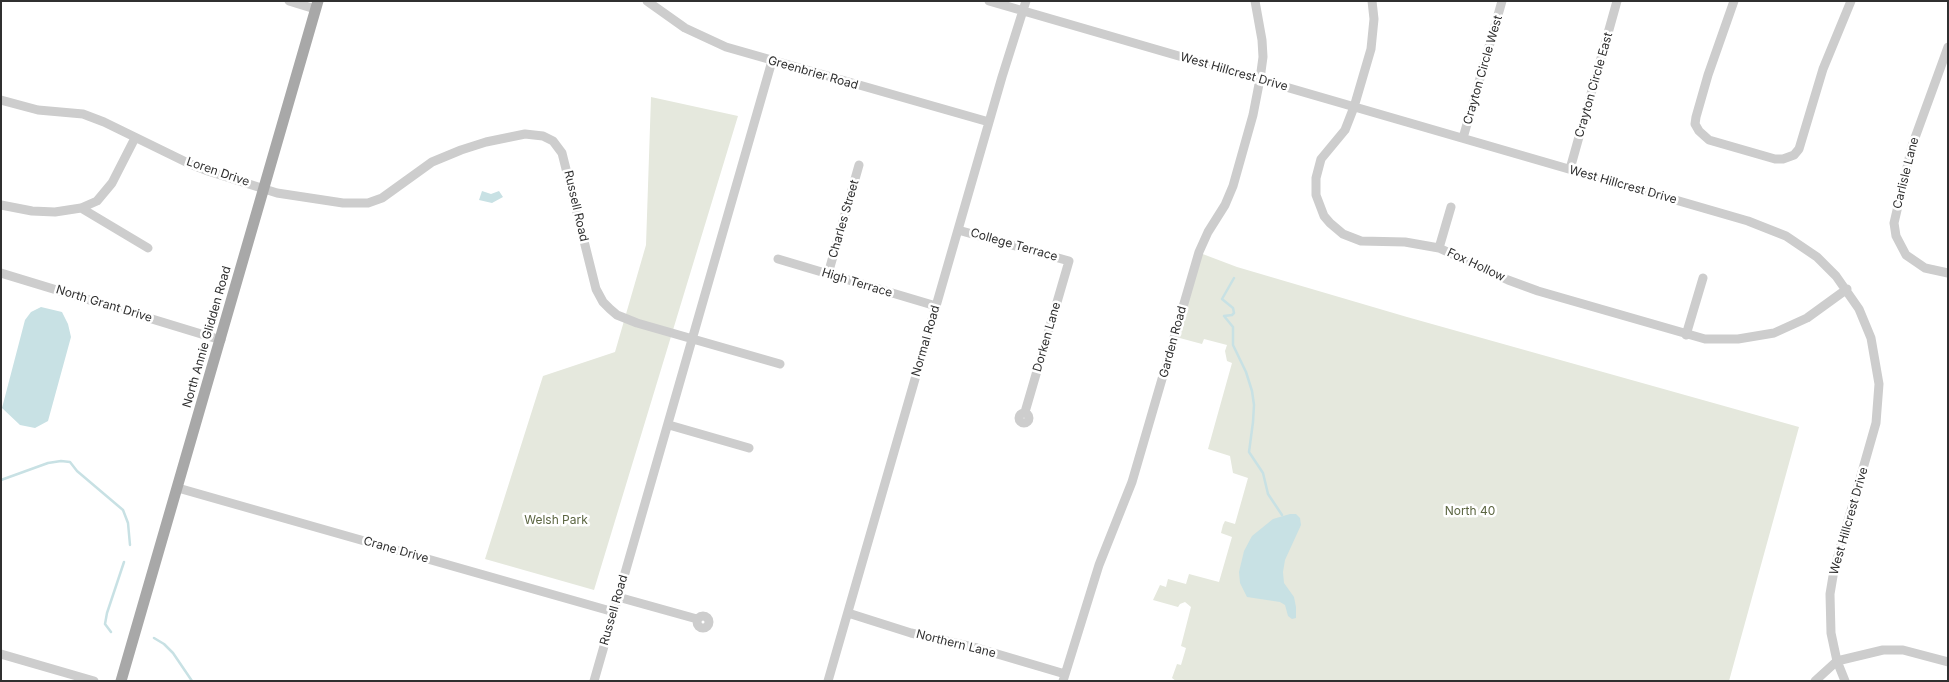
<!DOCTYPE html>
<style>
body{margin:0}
#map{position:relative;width:1949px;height:682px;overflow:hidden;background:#fff;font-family:Inter,sans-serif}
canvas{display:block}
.frame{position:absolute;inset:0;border:2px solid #303030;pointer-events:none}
</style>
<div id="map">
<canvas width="1949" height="682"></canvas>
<div class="frame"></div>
</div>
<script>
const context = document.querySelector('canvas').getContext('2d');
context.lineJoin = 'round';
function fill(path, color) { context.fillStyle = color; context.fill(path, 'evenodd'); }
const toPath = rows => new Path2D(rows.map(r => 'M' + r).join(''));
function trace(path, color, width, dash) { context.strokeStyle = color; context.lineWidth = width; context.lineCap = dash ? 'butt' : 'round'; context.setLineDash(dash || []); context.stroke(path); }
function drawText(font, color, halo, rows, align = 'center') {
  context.font = font + ' Inter,sans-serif'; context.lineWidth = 5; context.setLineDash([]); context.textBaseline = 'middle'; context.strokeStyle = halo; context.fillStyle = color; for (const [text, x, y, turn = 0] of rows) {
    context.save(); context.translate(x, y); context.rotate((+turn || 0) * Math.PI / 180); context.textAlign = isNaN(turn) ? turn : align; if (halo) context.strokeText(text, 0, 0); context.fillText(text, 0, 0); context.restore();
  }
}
const green = toPath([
 [651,97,738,116,594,590,485,559,543,376,615,352,646,245],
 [1200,253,1237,267,1407,317,1799,427,1729,681,1176,681,1172,678,1177,664,1181,665,1186,648,1181,646,1191,607,1185,602,1180,604,1178,607,1153,600,1160,585,1166,587,1168,579,1186,584,1189,574,1219,582,1232,537,1221,533,1223,525,1225,521,1235,524,1248,478,1233,473,1230,456,1208,449,1232,363,1227,361,1225,351,1227,345,1204,339,1202,344,1176,337]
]);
const water = toPath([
 [482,191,491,194,499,191,503,197,492,203,479,200],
 [41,307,62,312,68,324,71,337,48,421,35,428,20,425,2,408,25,320,31,312],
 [1290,514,1296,514,1300,518,1301,525,1285,560,1283,572,1284,583,1294,597,1296,607,1296,618,1292,619,1288,616,1285,605,1280,602,1247,597,1240,583,1239,572,1244,551,1252,536,1273,519]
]);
const stream = toPath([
 [1234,278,1222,299,1233,308,1234,313,1232,315,1224,316,1233,327,1233,345,1246,372,1252,391,1254,405,1253,422,1249,452,1263,473,1268,494,1282,515],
 [1,480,48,463,61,461,70,462,77,471,123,510,128,523,130,545],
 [111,632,105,624,107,613,124,562],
 [154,638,164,644,173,653,192,681]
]);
const minor = toPath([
 [289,1,315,9],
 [647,1,685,28,726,47,989,122],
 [989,1,1748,221,1786,236,1817,257,1836,276,1859,309,1871,338,1879,384,1876,423,1834,570,1830,594,1831,633,1837,661,1845,681],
 [1372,1,1374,19,1371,49,1354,107,1345,130,1321,159,1316,178,1316,195,1324,216,1330,223,1343,234,1361,241,1405,242,1439,248,1508,280,1538,291,1705,339,1738,339,1774,333,1807,318,1847,289],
 [1734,1,1708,75,1696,117,1695,124,1699,131,1709,140,1775,159,1783,159,1794,155,1799,149,1823,69,1851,1],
 [1948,47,1912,146,1894,223,1896,236,1906,255,1925,268,1948,273],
 [1,100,38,110,83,114,104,122,190,164,208,171,277,193,343,203,368,203,382,198,432,162,461,150,486,142,525,134,543,136,553,141,562,153,596,289,603,302,610,309,617,315,637,323,780,364],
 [1463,138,1502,1],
 [1570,169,1617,1],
 [1,205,32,211,55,212,81,208,97,201,112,183,135,138],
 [81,208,148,248],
 [958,230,1069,261,1025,412],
 [1439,248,1451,207],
 [778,259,936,306],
 [1,273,221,340],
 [828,274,859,165],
 [1686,335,1703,278],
 '1019 418a5 5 0 1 1 10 0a5 5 0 1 1-10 0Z',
 [669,425,749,448],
 [178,488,614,612],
 [618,597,697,619],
 [848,613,911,633,977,648,1065,674],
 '697 622a6 6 0 1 1 12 0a6 6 0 1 1-12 0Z',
 [1,654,94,681],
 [594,681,772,61],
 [828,681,1002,77,1026,1],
 [1063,681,1099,565,1132,482,1199,252,1208,232,1225,205,1233,186,1253,115,1260,79,1263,57,1262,40,1255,1],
 [1815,681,1837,661,1883,650,1903,650,1948,662]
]);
const major = toPath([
 [121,681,318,1]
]);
const streetNames = [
 ["Crayton Circle West",1483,70,-74],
 ["West Hillcrest Drive",1234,72,16],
 ["Greenbrier Road",813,73,16],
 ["Crayton Circle East",1594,85,-74],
 ["Loren Drive",218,172,19],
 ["Carlisle Lane",1906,173,-76],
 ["West Hillcrest Drive",1623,185,16],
 ["Russell Road",576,206,77],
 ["Charles Street",844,219,-74],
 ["College Terrace",1014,245,16],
 ["Fox Hollow",1476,265,25],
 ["High Terrace",857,283,17],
 ["North Grant Drive",104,304,17],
 ["North Annie Glidden Road",207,337,-74],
 ["Dorken Lane",1047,337,-74],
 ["Normal Road",926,341,-74],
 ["Garden Road",1173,342,-75],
 ["West Hillcrest Drive",1849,521,-74],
 ["Crane Drive",396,550,16],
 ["Russell Road",614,610,-74],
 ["Northern Lane",956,644,14]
];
const parkNames = [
 ["North 40",1470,511],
 ["Welsh Park",556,520]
];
fill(green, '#e5e8dd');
fill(water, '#c8e1e4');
trace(stream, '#c8e1e4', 2.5);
trace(minor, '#cdcdcd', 9);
trace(major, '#a8a8a8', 11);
drawText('12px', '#303030', '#fff', streetNames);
drawText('12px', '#5c6642', '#fff', parkNames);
</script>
